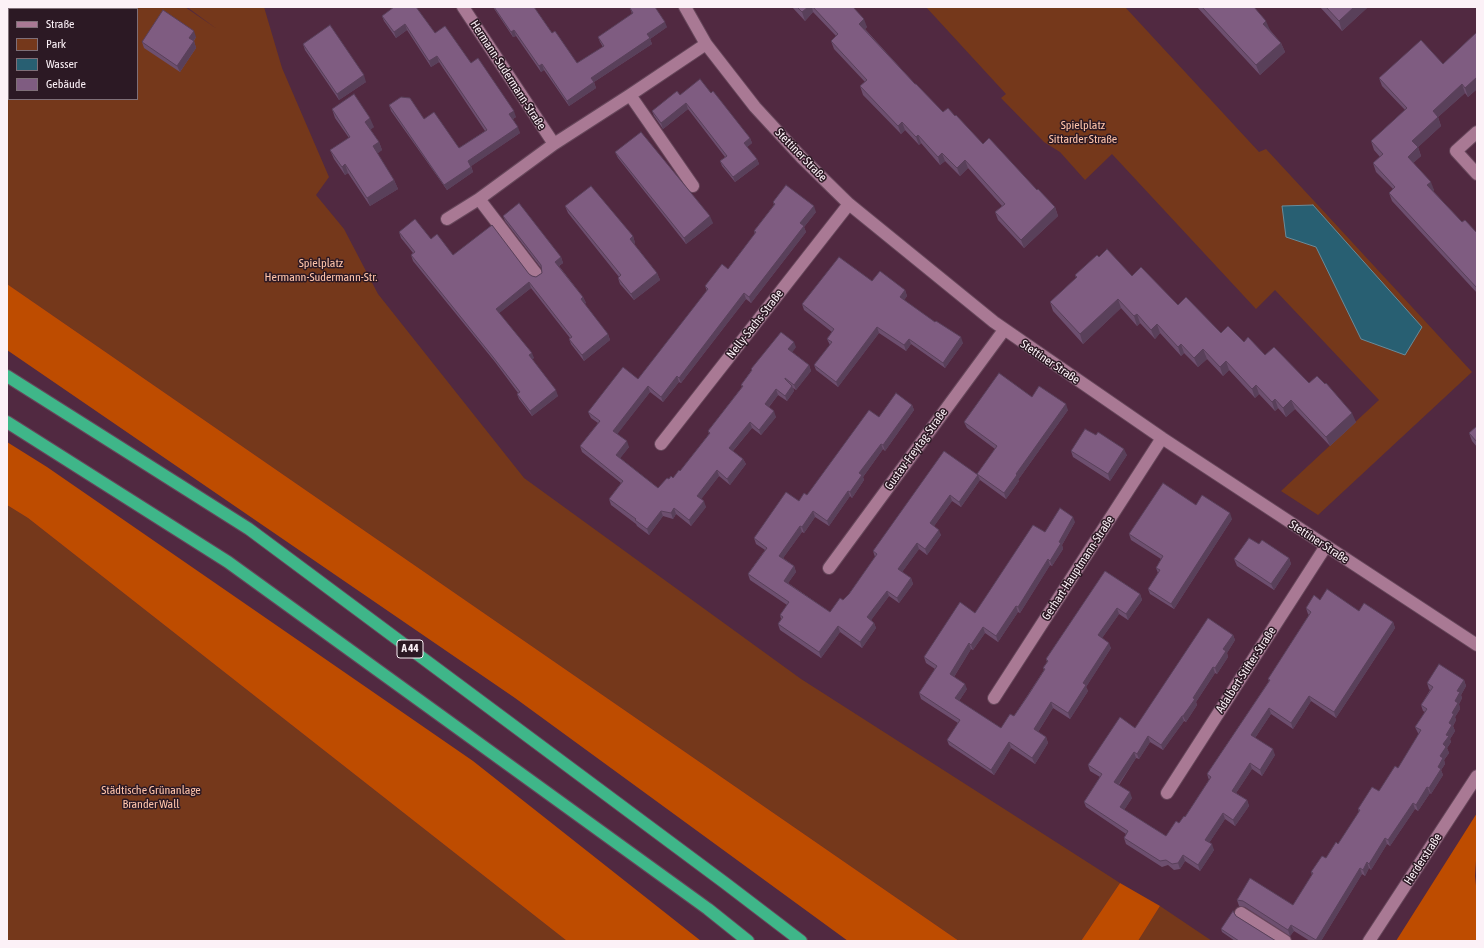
<!DOCTYPE html>
<meta charset="utf-8">
<style>
body{margin:0}
#map{position:relative;width:1484px;height:948px;overflow:hidden;background:#512941;font-family:"Asap Condensed",sans-serif}
canvas{display:block}
.frame{position:absolute;inset:0;border:8px solid #fcf1f7;pointer-events:none}
.legend{position:absolute;left:8px;top:8px;width:130px;height:92px;box-sizing:border-box;background:#2c1924;border:1px solid #7f6f78;margin:0;padding:5px 7px;list-style:none;font-size:12px;color:#fcf1f7}
.legend li{display:flex;align-items:center;gap:8px;height:20px}
.legend b{width:20px;border:1px solid #7f6f78}
</style>
<div id="map">
<canvas width="1484" height="948"></canvas>
<div class="frame"></div>
<ul class="legend">
<li><b style="height:5px;background:#a97994"></b>Straße</li>
<li><b style="height:11px;background:#75381b"></b>Park</li>
<li><b style="height:11px;background:#285f72"></b>Wasser</li>
<li><b style="height:11px;background:#7f5c81"></b>Gebäude</li>
</ul>
</div>
<script>
const context = document.querySelector('canvas').getContext('2d');
context.lineJoin = 'round';
function fill(path, color) { context.fillStyle = color; context.fill(path, 'evenodd'); }
const toPath = rows => new Path2D(rows.map(r => 'M' + r).join(''));
function trace(path, color, width, dash) { context.strokeStyle = color; context.lineWidth = width; context.lineCap = dash ? 'butt' : 'round'; context.setLineDash(dash || []); context.stroke(path); }
function drawText(font, color, halo, rows, align = 'center') {
  context.font = font + ' "Asap Condensed",sans-serif'; context.lineWidth = 3; context.setLineDash([]); context.textBaseline = 'middle'; context.strokeStyle = halo; context.fillStyle = color; for (const [text, x, y, turn = 0] of rows) {
    context.save(); context.translate(x, y); context.rotate((+turn || 0) * Math.PI / 180); context.textAlign = isNaN(turn) ? turn : align; if (halo) context.strokeText(text, 0, 0); context.fillText(text, 0, 0); context.restore();
  }
}
const green = toPath([
 [7,7,185,7,217,29,187,7,264,7,282,68,329,177,316,195,344,229,378,294,524,478,801,679,1120,883,1081,941,959,941,7,284],
 [9,9,137,9,137,99,9,99],
 [926,7,1125,7,1259,152,1266,149,1472,372,1318,515,1281,491,1379,400,1275,290,1256,309,1112,154,1085,180,1060,152,1044,142,1001,98,1006,94],
 [7,505,28,518,567,941,7,941],
 [1160,906,1212,941,1138,941]
]);
const forest = toPath([
 [7,284,959,941,848,941,515,698,7,350],
 [7,442,47,467,473,761,701,941,567,941,28,518,7,505],
 [1477,813,1477,845,1475,876,1477,895,1477,941,1396,941],
 [1120,883,1160,906,1138,941,1081,941]
]);
const water = toPath([
 [1313,205,1422,327,1405,355,1361,339,1316,247,1286,237,1282,206,1313,205]
]);
const minor = toPath([
 [463,7,554,144],
 [685,7,706,44,755,107,802,158,849,204,994,322,1162,438,1477,645],
 [630,95,693,186],
 [1477,132,1456,151,1477,174],
 [479,199,537,275],
 [447,219,479,199,554,144,630,95,706,44],
 [661,444,849,204],
 [829,568,1004,330],
 [994,698,1162,438],
 [1167,793,1326,546],
 [1241,913,1285,941],
 [1369,941,1477,776]
]);
const highway = toPath([
 [7,376,249,529,725,883,801,941],
 [7,422,228,562,708,909,748,941]
]);
const wall = toPath([
 [392,7,416,7,435,33,471,63,516,117,513,119,520,133,471,166,473,172,447,190,391,111,389,105,424,119,459,148,485,131,439,62,431,67,407,30,396,38,384,21,382,16,393,8],
 [493,7,534,7,552,33,577,63,603,47,600,42,598,37,632,14,630,8,667,27,650,39,652,44,594,82,596,88,569,106,544,70,541,72,516,36,513,37],
 [792,7,853,7,867,27,865,29,915,84,943,112,955,116,983,144,1037,190,1055,207,1058,216,1024,248,998,220,995,212,1002,206,968,168,960,176,945,161,940,165,921,143,919,145,905,130,901,134,863,95,860,86,865,82,834,49,831,41,836,36,813,12,805,21],
 [1197,7,1254,7,1270,30,1281,43,1285,52,1260,75],
 [1320,7,1368,7,1342,31],
 [1477,32,1477,89,1468,97,1465,93,1438,117,1441,126,1418,147,1421,156,1413,163,1434,190,1433,191,1462,222,1477,233,1477,293,1392,201,1389,193,1393,189,1376,172,1373,163,1380,157,1374,150,1371,141,1405,110,1382,86,1379,78,1443,64],
 [196,37,194,41,196,48,180,72,144,48,142,42],
 [303,44,366,82,339,100,305,50],
 [711,93,750,138,752,143,747,147,757,159,759,164,735,182,722,166,720,161,725,157,688,109,663,129,654,116,652,111,680,95],
 [332,109,374,127,370,129,379,142,382,150,377,153,394,180,398,189,370,206,348,173,345,175,334,159,330,150,349,138,335,118],
 [615,152,713,223,686,244,618,158],
 [773,202,816,212,804,227,806,232,751,303,746,299,681,383,679,382,663,402,650,392,617,434,629,447,620,458,658,488,669,479,673,478,680,471,709,434,708,431,742,387,741,385,751,371,751,369,796,347,792,352,809,365,811,371,796,390,793,388,794,391,787,401,778,395,769,407,776,417,761,435,752,428,733,451,743,459,746,464,730,485,719,476,701,499,706,507,691,526,676,514,673,519,663,516,649,535,637,526,636,524,611,505,609,499,621,483,582,452,580,446,598,423,591,418,588,412,638,379,707,291,705,286,728,269,755,234,754,231,774,205],
 [565,206,633,236,635,243,634,244,657,273,660,280,634,300,620,284,618,278,619,277,568,213],
 [503,216,561,257,563,263,559,266,583,297,586,303,584,304,608,334,610,340,584,361,571,344,569,339,570,338,531,288,499,313,534,358,532,359,558,396,532,416,519,399,517,394,518,393,495,362,413,261,411,255,413,253,401,238,399,232,431,239,453,255,529,274,532,276,536,277,542,273,541,268,505,221],
 [1099,257,1132,276,1178,305,1221,333,1244,342,1309,383,1356,422,1330,446,1295,409,1286,417,1278,408,1275,411,1259,394,1255,398,1229,370,1223,376,1207,359,1198,367,1184,353,1181,356,1160,333,1155,339,1140,323,1137,326,1121,308,1083,344,1053,311,1050,302,1076,278,1075,275],
 [872,281,905,290,907,296,904,300,963,343,945,368,911,344,906,351,879,333,838,387,816,370,814,365,830,345,827,339,832,332,804,310,802,304],
 [1032,397,1068,410,1018,480,1019,481,1006,499,980,480,961,507,952,501,934,526,941,535,927,555,919,549,902,572,911,578,913,584,899,603,889,596,871,620,874,623,876,628,862,648,840,632,821,658,780,630,778,624,781,619,780,615,787,605,750,580,748,574,765,550,756,544,754,538,799,501,807,495,879,417,912,405,914,410,885,451,883,449,863,477,864,480,852,498,850,496,829,526,815,517,804,533,802,532,783,558,794,566,796,572,788,583,830,612,849,594,875,557,873,551,977,474,995,449,967,428,964,422],
 [1477,426,1477,447,1472,441,1469,433],
 [1096,435,1127,455,1110,481,1073,457,1071,451],
 [1196,505,1232,519,1174,609,1150,594,1148,589,1158,573,1156,568,1161,559,1131,540,1129,534],
 [1075,522,1062,545,1063,549,1052,566,1050,565,1020,613,1018,612,998,642,985,633,973,650,971,649,954,677,967,689,959,701,1001,728,1014,716,1044,670,1043,668,1047,662,1046,659,1105,571,1140,594,1142,600,1128,620,1119,614,1102,638,1111,648,1086,687,1088,691,1070,719,1053,708,1038,732,1046,737,1048,743,1035,764,1011,748,994,775,949,745,947,740,958,723,921,699,919,693,935,669,926,663,924,657,975,613,1045,532],
 [1259,544,1289,558,1291,564,1274,590,1237,566,1234,559],
 [1320,600,1359,611,1393,622,1395,628,1336,718,1311,701,1293,729,1271,714,1255,738,1275,755,1262,776,1252,769,1236,793,1247,800,1249,806,1235,826,1225,819,1209,843,1214,850,1200,871,1185,861,1180,869,1174,870,1168,865,1162,867,1126,844,1124,838,1126,834,1086,807,1084,802,1100,777,1090,771,1088,765,1135,728,1233,635,1235,640,1227,653,1228,657,1217,674,1215,673,1196,702,1197,705,1186,722,1184,721,1163,750,1150,742,1139,759,1136,758,1119,785,1132,798,1124,810,1166,836,1185,817,1209,780,1207,774,1269,681,1268,679,1309,615,1308,614,1306,608],
 [1464,680,1466,686,1461,695,1462,698,1459,704,1460,709,1455,717,1456,720,1453,726,1455,731,1450,739,1451,742,1447,748,1449,753,1444,760,1445,764,1441,770,1443,775,1431,794,1430,793,1418,811,1415,809,1390,846,1387,844,1371,870,1369,868,1365,876,1362,874,1321,941,1310,941,1294,931,1290,936,1245,907,1239,906,1237,900,1293,905,1312,875,1311,872,1326,858,1338,844,1359,812,1358,809,1379,791,1398,768,1419,734,1418,733,1415,727,1425,712,1423,711,1421,705,1430,690,1429,689,1427,683],
 [1236,916,1276,941,1235,941,1222,932,1221,929]
]);
const shadedWall = toPath([
 [808,7,812,7,813,12,805,21,802,12],
 [1354,7,1368,7,1342,31,1339,21],
 [864,19,867,27,862,32,859,24],
 [1266,21,1270,30,1263,24],
 [665,22,667,27,650,39,652,44,594,82,596,88,569,106,567,101,591,78,647,34],
 [405,24,407,30,396,38,394,32],
 [514,30,516,36,513,37,511,32],
 [194,31,196,37,191,45,189,38],
 [194,41,196,48,180,72,177,66],
 [1281,43,1285,52,1260,75,1256,65],
 [437,56,439,62,431,67,429,61],
 [542,64,544,70,541,72,539,66],
 [364,75,366,82,339,100,337,94],
 [1477,77,1477,89,1468,97,1465,88],
 [1462,84,1465,93,1438,117,1441,126,1415,150,1412,141,1433,111],
 [686,103,688,109,663,129,661,123],
 [514,111,516,117,511,120,509,114],
 [370,118,374,127,369,131,365,122],
 [902,122,905,130,901,134,898,126],
 [518,127,520,133,470,167,468,161],
 [918,135,921,143,919,145,916,137],
 [750,138,752,143,746,148,744,143],
 [379,142,382,150,376,155,373,146],
 [1418,147,1421,156,1411,165,1408,157],
 [942,153,945,161,940,165,938,157],
 [757,159,759,164,735,182,733,177],
 [965,160,968,168,960,176,957,168],
 [345,164,348,173,345,175,342,167],
 [471,167,473,172,447,190,444,185],
 [394,180,398,189,370,206,367,198],
 [1431,182,1434,190,1430,193,1427,185],
 [814,206,816,212,804,227,806,232,751,303,749,297,800,223],
 [1055,207,1058,216,1024,248,1021,240],
 [710,216,713,223,686,244,684,238],
 [633,236,635,243,632,245,630,239],
 [561,257,563,263,557,267,555,262],
 [657,273,660,280,634,300,631,294],
 [529,282,531,288,498,314,496,309],
 [905,290,907,296,902,303,900,297],
 [744,293,746,299,681,383,679,378],
 [583,297,586,303,583,305,581,299],
 [1118,299,1121,308,1083,344,1080,334],
 [1137,314,1140,323,1137,326,1134,316],
 [1157,324,1160,333,1155,339,1151,330],
 [877,327,879,333,838,387,836,382],
 [608,334,610,340,584,361,582,355],
 [961,337,963,343,945,368,943,363],
 [909,339,911,344,906,351,904,345],
 [794,342,796,347,790,355,788,349],
 [1181,344,1184,353,1181,356,1178,347],
 [1203,349,1207,359,1198,367,1194,358],
 [532,353,534,358,531,360,529,355],
 [1226,361,1229,370,1223,376,1220,367],
 [809,365,811,371,796,390,794,385],
 [677,376,679,382,663,402,661,397],
 [1256,385,1259,394,1255,398,1252,389],
 [648,386,650,392,615,437,613,431],
 [792,386,794,391,787,401,785,396],
 [776,389,778,395,767,409,765,404],
 [556,390,558,396,532,416,530,411],
 [1275,399,1278,408,1275,411,1272,402],
 [1291,400,1295,409,1286,417,1283,408],
 [1066,404,1068,410,1018,480,1019,481,1006,499,1004,493,1016,474],
 [912,405,914,410,885,451,883,445],
 [774,411,776,417,761,435,759,430],
 [1352,413,1356,422,1330,446,1326,437],
 [750,422,752,428,731,453,729,448],
 [627,441,629,447,618,461,616,455],
 [881,444,883,449,863,477,864,480,852,498,850,492,859,473],
 [1124,449,1127,455,1110,481,1108,474],
 [743,459,746,464,730,485,727,479],
 [717,470,719,476,699,502,697,496],
 [978,475,980,480,961,507,959,502],
 [848,491,850,496,829,526,827,521],
 [950,495,952,501,932,529,930,523],
 [704,501,706,507,691,526,689,520],
 [674,508,676,514,673,519,671,513],
 [661,511,663,516,649,535,647,529],
 [813,511,815,517,804,533,802,527],
 [1230,513,1232,519,1174,609,1171,604],
 [1073,517,1075,522,1062,545,1063,549,1052,566,1050,561,1059,542],
 [800,526,802,532,781,561,779,556],
 [939,530,941,535,927,555,925,549],
 [917,543,919,549,900,575,898,569],
 [1289,558,1291,564,1274,590,1271,584],
 [1048,559,1050,565,1020,613,1018,607],
 [794,566,796,572,786,586,784,581],
 [911,578,913,584,899,603,897,598],
 [887,591,889,596,869,623,867,617],
 [1140,594,1142,600,1128,620,1126,614],
 [1016,606,1018,612,998,642,996,636],
 [1117,608,1119,614,1100,641,1098,635],
 [1393,622,1395,628,1336,718,1334,712],
 [874,623,876,628,862,648,860,642],
 [838,626,840,632,821,658,819,652],
 [983,627,985,633,973,650,971,645],
 [1233,635,1235,640,1227,653,1228,657,1217,674,1215,668,1223,649],
 [969,643,971,649,952,680,950,674],
 [1109,643,1111,648,1086,687,1088,691,1070,719,1068,713,1083,683],
 [1213,667,1215,673,1196,702,1197,705,1186,722,1183,716,1193,698],
 [1464,680,1466,686,1461,695,1462,698,1459,704,1460,709,1455,717,1456,720,1453,726,1455,731,1450,739,1451,742,1447,748,1449,753,1444,760,1445,764,1441,770,1443,775,1431,794,1429,788,1438,767,1457,691],
 [965,684,967,689,957,704,955,698],
 [1309,696,1311,701,1293,729,1291,723],
 [1051,702,1053,708,1036,735,1034,729],
 [1269,708,1271,714,1253,741,1251,735],
 [1182,716,1184,721,1163,750,1161,745],
 [1148,736,1150,742,1139,759,1137,754],
 [1046,737,1048,743,1035,764,1032,758],
 [1009,742,1011,748,994,775,991,770],
 [1273,749,1275,755,1262,776,1260,770],
 [1134,752,1136,758,1116,788,1114,782],
 [1250,763,1252,769,1234,796,1232,791],
 [1427,787,1430,793,1418,811,1416,805],
 [1130,792,1132,798,1122,813,1120,807],
 [1247,800,1249,806,1235,826,1233,820],
 [1413,803,1415,809,1390,846,1388,840],
 [1223,813,1225,819,1207,846,1205,840],
 [1385,838,1387,844,1371,870,1369,864],
 [1212,844,1214,850,1200,871,1198,865],
 [1183,855,1185,861,1180,869,1178,863],
 [1367,862,1369,868,1365,876,1363,870],
 [1360,868,1362,874,1321,941,1316,941,1316,940],
 [1291,925,1294,931,1290,936,1288,930]
]);
const building = toPath([
 [394,7,416,7,435,33,445,26,471,63,478,58,514,111,509,114,518,127,468,161,471,167,444,185,389,105,401,97,410,98,424,119,434,112,459,148,487,130,437,56,429,61,405,24,394,32,382,16,394,7],
 [494,7,534,7,552,33,555,31,577,63,604,46,598,37,633,13,630,8,633,7,655,7,665,22,647,34,650,38,591,78,594,82,567,101,542,64,539,66,514,30,511,32,494,7],
 [797,7,808,7,802,12,797,7],
 [813,7,853,7,864,19,859,24,915,84,916,84,943,112,948,108,955,116,956,115,983,144,989,138,1037,190,1038,189,1055,207,1021,240,995,212,1005,204,965,160,957,168,942,153,938,157,918,135,916,137,902,122,898,126,860,86,867,80,831,41,838,34,813,7],
 [1202,7,1254,7,1266,21,1263,24,1281,43,1256,65,1202,7],
 [1326,7,1354,7,1339,21,1326,7],
 [163,10,194,31,189,38,194,41,177,66,142,42,163,10],
 [330,25,364,75,337,94,303,44,330,25],
 [1477,32,1477,77,1465,88,1462,84,1433,111,1438,117,1412,141,1418,147,1408,157,1431,182,1427,185,1462,222,1465,220,1477,233,1477,288,1389,193,1395,187,1373,163,1383,154,1371,141,1407,108,1379,78,1421,40,1443,64,1477,32],
 [700,79,711,93,713,91,750,138,744,143,757,159,733,177,720,161,727,156,686,103,661,123,652,111,677,91,680,95,700,79],
 [354,94,370,118,365,122,379,142,373,146,394,180,367,198,345,164,342,167,330,150,350,137,332,109,354,94],
 [641,132,710,216,684,238,615,152,641,132],
 [786,185,814,206,800,223,804,226,749,297,744,293,679,378,677,376,661,397,648,386,613,431,627,441,616,455,658,488,667,478,669,479,671,476,673,478,679,470,680,471,710,433,708,431,743,386,741,385,752,370,751,369,781,332,794,342,788,349,809,365,794,385,785,378,785,379,792,386,785,396,776,389,765,404,774,411,759,430,750,422,729,448,743,459,727,479,717,470,697,496,704,501,689,520,674,508,671,513,661,511,647,529,635,520,636,519,609,499,623,481,580,446,600,421,588,412,623,367,638,379,708,289,705,286,722,264,728,269,756,232,754,231,775,204,773,202,786,185],
 [591,186,633,236,630,239,657,273,631,294,618,278,621,275,565,206,591,186],
 [519,203,561,257,555,262,583,297,581,299,608,334,582,355,569,339,572,337,529,282,496,309,532,353,529,355,556,390,530,411,517,394,520,392,493,357,411,255,415,252,399,232,415,219,431,239,437,234,453,255,492,225,529,274,532,276,536,277,542,273,541,265,503,216,519,203],
 [1107,249,1132,276,1141,267,1178,305,1186,297,1221,333,1228,326,1244,342,1248,337,1265,355,1274,347,1309,383,1317,376,1325,384,1326,383,1352,413,1326,437,1291,400,1283,408,1275,399,1272,402,1256,385,1252,389,1226,361,1220,367,1203,349,1194,358,1181,344,1178,347,1157,324,1151,330,1137,314,1134,316,1118,299,1080,334,1050,302,1077,277,1075,275,1097,255,1099,257,1107,249],
 [839,257,872,281,880,271,905,290,900,297,935,322,936,321,961,337,943,363,909,339,904,345,877,327,836,382,814,365,832,342,827,339,834,329,802,304,839,257],
 [999,373,1032,397,1039,386,1066,404,1016,474,1017,475,1004,493,977,474,997,446,964,422,999,373],
 [896,393,912,405,883,445,881,444,859,473,862,475,850,492,848,491,827,521,813,511,802,527,800,526,779,556,794,566,784,581,830,612,840,598,843,600,849,594,877,554,873,551,944,451,978,475,959,502,950,495,930,523,939,530,925,549,917,543,898,569,911,578,897,598,887,591,867,617,874,623,860,642,838,626,819,652,778,624,783,617,780,615,789,602,748,574,767,548,754,538,786,492,799,501,804,493,807,495,869,410,879,417,896,393],
 [1477,426,1477,442,1469,433,1477,426],
 [1085,429,1096,435,1098,432,1124,449,1108,474,1071,451,1085,429],
 [1163,483,1196,505,1202,495,1230,513,1171,604,1148,589,1160,570,1156,568,1163,556,1129,534,1163,483],
 [1060,508,1073,517,1059,542,1061,543,1050,561,1048,559,1018,607,1016,606,996,636,983,627,971,645,969,643,950,674,965,684,955,698,1001,728,1010,714,1014,716,1027,697,1045,669,1043,668,1048,661,1046,659,1105,571,1140,594,1126,614,1117,608,1098,635,1109,643,1083,683,1086,685,1068,713,1051,702,1034,729,1046,737,1032,758,1009,742,991,770,947,740,960,720,919,693,937,666,924,657,960,602,975,613,1033,525,1045,532,1060,508],
 [1249,538,1259,544,1262,540,1289,558,1271,584,1234,559,1249,538],
 [1327,589,1359,611,1364,603,1393,622,1334,712,1309,696,1291,723,1269,708,1251,735,1273,749,1260,770,1250,763,1232,791,1247,800,1233,820,1223,813,1205,840,1212,844,1198,865,1183,855,1178,863,1172,864,1166,860,1160,861,1124,838,1128,831,1084,802,1102,774,1088,765,1120,717,1135,728,1208,618,1233,635,1223,649,1226,651,1215,668,1213,667,1193,698,1195,699,1183,716,1182,716,1161,745,1148,736,1137,754,1134,752,1114,782,1130,792,1120,807,1166,836,1176,821,1179,823,1184,816,1185,817,1211,777,1207,774,1270,680,1268,679,1311,612,1306,608,1314,595,1320,600,1327,589],
 [1439,664,1464,680,1457,691,1460,692,1455,701,1458,703,1452,713,1454,714,1449,723,1452,725,1446,735,1449,736,1443,744,1446,747,1440,756,1443,758,1438,767,1441,769,1429,788,1427,787,1416,805,1413,803,1388,840,1385,838,1369,864,1367,862,1363,870,1360,868,1316,940,1291,925,1288,930,1243,901,1237,900,1250,878,1293,905,1313,873,1311,872,1322,856,1326,858,1336,842,1338,844,1360,810,1358,809,1372,787,1379,791,1395,766,1398,768,1421,730,1415,727,1427,709,1421,705,1433,687,1427,683,1439,664],
 [1233,911,1236,916,1276,941,1239,941,1221,929,1233,911]
]);
const shields = [
 [410,649,26]
];
const shieldNames = [
 ["A 44",410,649]
];
const streetNames = [
 ["Hermann-Sudermann-Straße",508,75,57],
 ["Stettiner Straße",801,155,46],
 ["Nelly-Sachs-Straße",755,324,-52],
 ["Stettiner Straße",1050,362,34],
 ["Gustav-Freytag-Straße",916,449,-54],
 ["Stettiner Straße",1319,542,33],
 ["Gerhart-Hauptmann-Straße",1078,568,-57],
 ["Adalbert-Stifter-Straße",1246,670,-57],
 ["Herderstraße",1423,859,-57]
];
const parkNames = [
 ["Spielplatz",1083,125],
 ["Sittarder Straße",1083,139],
 ["Spielplatz",321,263],
 ["Hermann-Sudermann-Str.",321,277],
 ["Städtische Grünanlage",151,790],
 ["Brander Wall",151,804]
];
fill(green, '#75381b');
fill(forest, '#be4c00');
fill(water, '#285f72');
trace(water, '#688b9a', 1);
trace(minor, '#66465a', 14);
trace(highway, '#66465a', 14);
trace(minor, '#a97994', 12);
trace(highway, '#3fb689', 12);
fill(wall, '#6d4f6f');
fill(shadedWall, '#59405a');
fill(building, '#7f5c81');
trace(building, '#59405a', 1);
for (const [x, y, w] of shields) { const box = new Path2D(); box.roundRect(x - w / 2, y - 9, w, 18, 3); context.fillStyle = '#2c1924'; context.fill(box); trace(box, '#fcf1f7', 1); }
drawText('bold 11px', '#fcf1f7', null, shieldNames);
drawText('12px', '#fcf1f7', '#2c1924', streetNames);
drawText('12px', '#ffc4aa', '#2c1924', parkNames);
</script>
